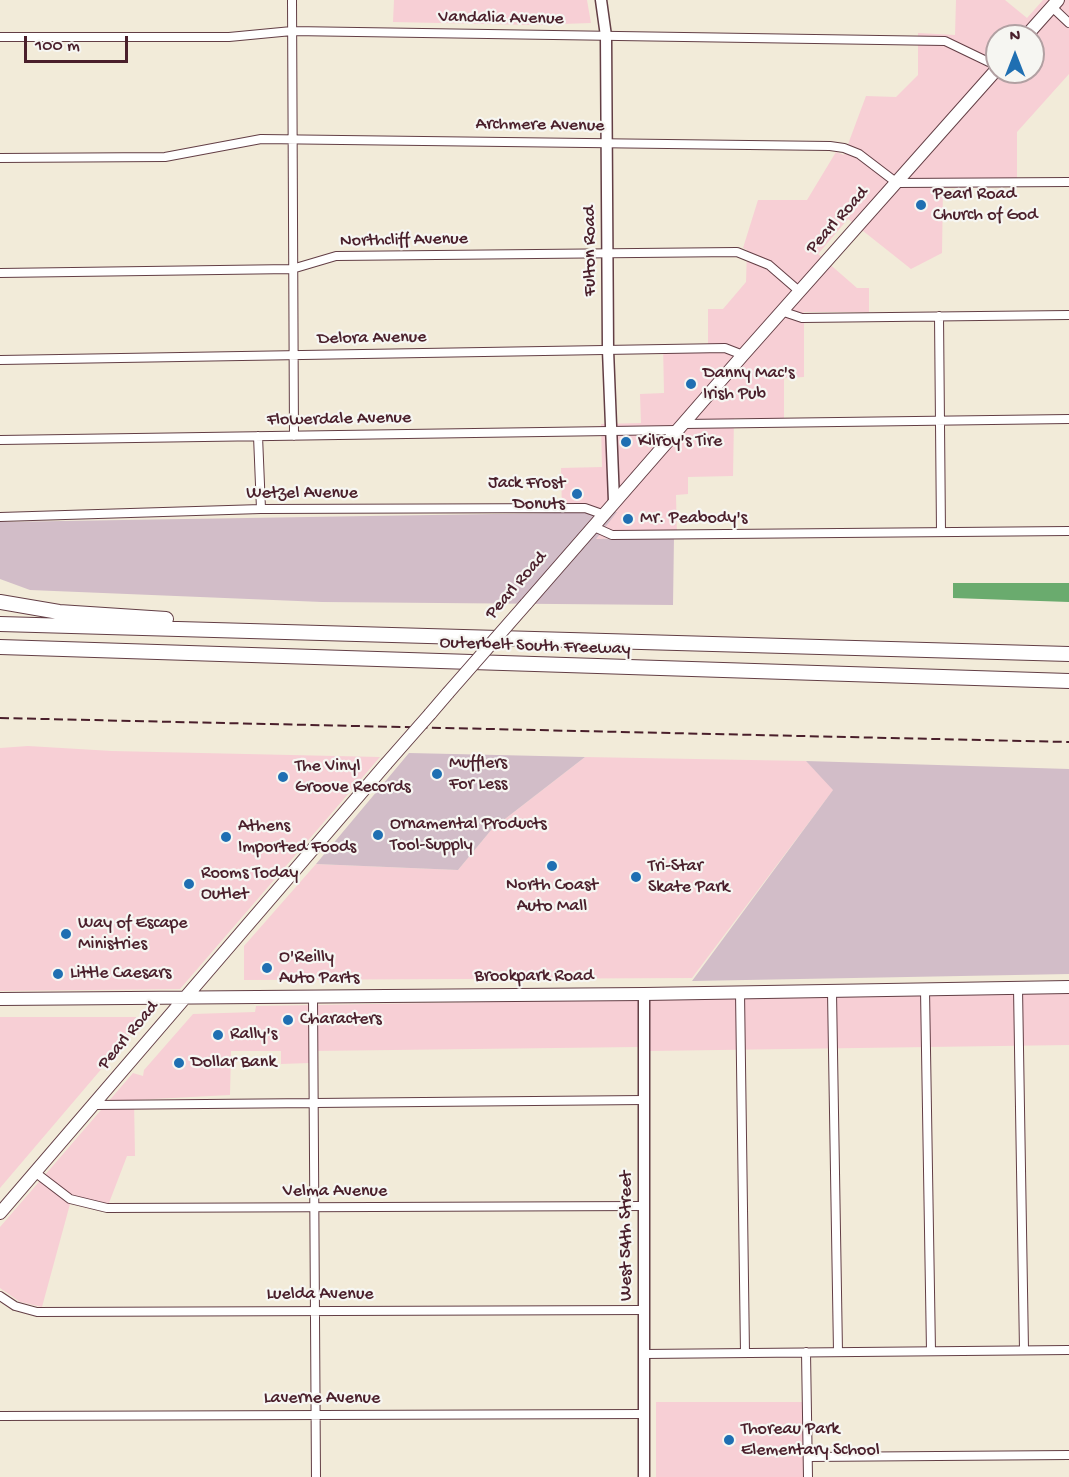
<!DOCTYPE html>
<style>
body{margin:0}
#map{position:relative;width:1069px;height:1477px;overflow:hidden;background:#f2ebd9;font-family:"Gochi Hand",sans-serif}
canvas{display:block}
.north{position:absolute;left:985px;top:24px;width:60px;height:60px;box-sizing:border-box;background:#f6f6f2;border:2px solid #b1a0a2;border-radius:50%;rotate:0deg;font-size:16px;font-weight:700;line-height:24px;text-align:center;color:#4a1f2b}
.north::after{content:'';display:block;margin:auto;width:21px;height:27px;background:#1f6fb2;clip-path:polygon(50% 0,100% 100%,50% 72%,0 100%)}
.scale{position:absolute;left:24px;top:36px;width:104px;height:27px;box-sizing:border-box;border:3px solid #4a1f2b;border-top:0;padding-left:8px;font-size:18px;line-height:21px;white-space:nowrap;color:#4a1f2b;-webkit-text-stroke:4px #f6f6f2;paint-order:stroke}
</style>
<div id="map">
<canvas width="1069" height="1477"></canvas>
<div class="north">N</div>
<div class="scale">100 m</div>
</div>
<script>
const context = document.querySelector('canvas').getContext('2d');
context.lineJoin = 'round';
function fill(path, color) { context.fillStyle = color; context.fill(path, 'evenodd'); }
const toPath = rows => new Path2D(rows.map(r => 'M' + r).join(''));
function trace(path, color, width, dash) { context.strokeStyle = color; context.lineWidth = width; context.lineCap = dash ? 'butt' : 'round'; context.setLineDash(dash || []); context.stroke(path); }
function drawText(font, color, halo, rows, align = 'center') {
  context.font = font + ' "Gochi Hand",sans-serif'; context.lineWidth = 4.5; context.setLineDash([]); context.textBaseline = 'middle'; context.strokeStyle = halo; context.fillStyle = color; for (const [text, x, y, turn = 0] of rows) {
    context.save(); context.translate(x, y); context.rotate((+turn || 0) * Math.PI / 180); context.textAlign = isNaN(turn) ? turn : align; if (halo) context.strokeText(text, 0, 0); context.fillText(text, 0, 0); context.restore();
  }
}
const built = toPath([
 [394,0,587,0,591,23,532,25,393,22],
 [956,0,1005,0,1027,18,1043,0,1069,0,1069,74,1017,132,1017,187,943,188,942,253,911,269,848,219,818,254,857,288,869,288,869,312,804,312,804,377,784,378,784,418,734,418,733,476,688,477,688,494,676,495,677,537,595,539,616,512,562,512,561,468,602,467,601,424,641,423,640,394,664,393,663,344,708,344,708,309,723,309,746,282,747,250,743,248,758,200,807,200,836,152,844,155,866,96,896,97,918,75,918,33,955,35],
 [997,36,1033,36,1033,72,997,72],
 [28,746,112,751,380,757,180,989,0,991,0,748],
 [585,757,806,761,834,789,692,978,244,980,244,946,316,864,458,870,492,829],
 [1069,992,1069,1045,648,1051,637,1047,311,1051,309,1063,281,1064,281,1051,231,1051,230,1095,134,1100,135,1156,127,1156,109,1203,70,1204,42,1307,20,1302,0,1288,0,1227,133,1073,143,1076,144,1070,193,1014,255,1012,256,1006],
 [0,1017,136,1017,138,1026,0,1188],
 [656,1402,803,1402,803,1477,656,1477]
]);
const industrial = toPath([
 [617,512,596,539,674,537,673,605,322,602,30,590,0,579,0,522],
 [409,753,585,757,492,829,458,870,316,864],
 [806,761,1069,769,1069,974,692,981,833,790]
]);
const forest = toPath([
 [953,583,1069,583,1069,602,953,598]
]);
const street = toPath([
 [292,0,294,436],
 [1052,7,1069,23],
 [0,37,229,37,292,31,945,41,997,66],
 [0,158,165,157,261,139,830,146,844,148,859,154,897,183,1069,182],
 [0,273,292,269,336,256,737,252,769,265,799,291],
 [781,311,802,318,1069,315],
 [939,316,941,532],
 [0,360,725,348,743,355],
 [684,424,1069,419],
 [258,436,261,509],
 [0,440,678,430],
 [0,517,261,509,585,508,602,514],
 [592,526,612,535,1069,531],
 [1018,988,1024,1350],
 [925,990,931,1351],
 [740,992,745,1353],
 [832,992,838,1352],
 [313,996,316,1477],
 [95,1105,644,1100],
 [36,1173,70,1199,107,1208,644,1206],
 [0,1296,15,1306,37,1312,644,1310],
 [806,1352,808,1477],
 [644,1354,1069,1350],
 [0,1416,644,1414],
 [808,1457,1069,1455]
]);
const secondary = toPath([
 [601,0,606,36,608,350,614,501],
 [644,994,644,1477]
]);
const primary = toPath([
 [1026,36,1058,0],
 [526,604,743,355,997,69],
 [430,714,448,693],
 [0,999,644,994,1069,987],
 [0,1213,386,764]
]);
const highway = toPath([
 [0,602,59,612,166,619],
 [0,624,1069,654],
 [0,647,1069,681]
]);
const rail = toPath([
 [0,718,1069,742]
]);
const primaryBridge = toPath([
 [448,693,526,604],
 [386,764,430,714]
]);
const markers = [
 [921,205,6,"#1f6fb2"],
 [691,384,6,"#1f6fb2"],
 [626,442,6,"#1f6fb2"],
 [577,494,6,"#1f6fb2"],
 [628,519,6,"#1f6fb2"],
 [437,774,6,"#1f6fb2"],
 [283,777,6,"#1f6fb2"],
 [378,835,6,"#1f6fb2"],
 [226,837,6,"#1f6fb2"],
 [552,866,6,"#1f6fb2"],
 [636,877,6,"#1f6fb2"],
 [189,884,6,"#1f6fb2"],
 [66,934,6,"#1f6fb2"],
 [267,968,6,"#1f6fb2"],
 [58,974,6,"#1f6fb2"],
 [288,1020,6,"#1f6fb2"],
 [218,1035,6,"#1f6fb2"],
 [179,1063,6,"#1f6fb2"],
 [729,1440,6,"#1f6fb2"]
];
const streetNames = [
 ["Vandalia Avenue",501,19,1],
 ["Archmere Avenue",540,126,1],
 ["Pearl Road",838,221,-48],
 ["Northcliff Avenue",404,241,-1],
 ["Fulton Road",591,251,-90],
 ["Delora Avenue",372,339,-1],
 ["Flowerdale Avenue",339,420,-1],
 ["Wetzel Avenue",302,494],
 ["Pearl Road",517,586,-49],
 ["Outerbelt South Freeway",535,647,2],
 ["Brookpark Road",534,977],
 ["Pearl Road",129,1036,-50],
 ["Velma Avenue",335,1192],
 ["West 54th Street",627,1236,-90],
 ["Luelda Avenue",320,1295],
 ["Laverne Avenue",322,1399]
];
const poiNames = [
 ["Pearl Road",933,195],
 ["Church of God",933,216],
 ["Danny Mac's",703,374],
 ["Irish Pub",703,395],
 ["Kilroy's Tire",638,442],
 ["Jack Frost",565,484,"right"],
 ["Donuts",565,505,"right"],
 ["Mr. Peabody's",640,519],
 ["Mufflers",449,764],
 ["For Less",449,785],
 ["The Vinyl",295,767],
 ["Groove Records",295,788],
 ["Ornamental Products",390,825],
 ["Tool-Supply",390,846],
 ["Athens",238,827],
 ["Imported Foods",238,848],
 ["Tri-Star",648,867],
 ["Skate Park",648,888],
 ["Rooms Today",201,874],
 ["Outlet",201,895],
 ["North Coast",552,886,"center"],
 ["Auto Mall",552,907,"center"],
 ["Way of Escape",78,924],
 ["Ministries",78,945],
 ["O'Reilly",279,958],
 ["Auto Parts",279,979],
 ["Little Caesars",70,974],
 ["Characters",300,1020],
 ["Rally's",230,1035],
 ["Dollar Bank",191,1063],
 ["Thoreau Park",741,1430],
 ["Elementary School",741,1451]
];
fill(built, '#f7cfd5');
fill(industrial, '#d2bdc8');
fill(forest, '#6aab6e');
trace(street, '#633e45', 10);
trace(secondary, '#633e45', 13);
trace(primary, '#633e45', 14);
trace(highway, '#633e45', 16);
trace(street, '#fff', 8);
trace(secondary, '#fff', 10);
trace(primary, '#fff', 12);
trace(highway, '#fff', 14);
trace(rail, '#4a1f2b', 2, [9, 4.5]);
trace(primaryBridge, '#633e45', 14, []);
trace(primaryBridge, '#fff', 12);
for (const [x, y, r, color] of markers) { const dot = new Path2D(); dot.arc(x, y, r, 0, 2 * Math.PI); context.fillStyle = color; context.fill(dot); trace(dot, '#f6f6f2', 2); }
drawText('18px', '#4a1f2b', '#f6f6f2', streetNames);
drawText('18px', '#4a1f2b', '#f6f6f2', poiNames, 'left');
</script>
